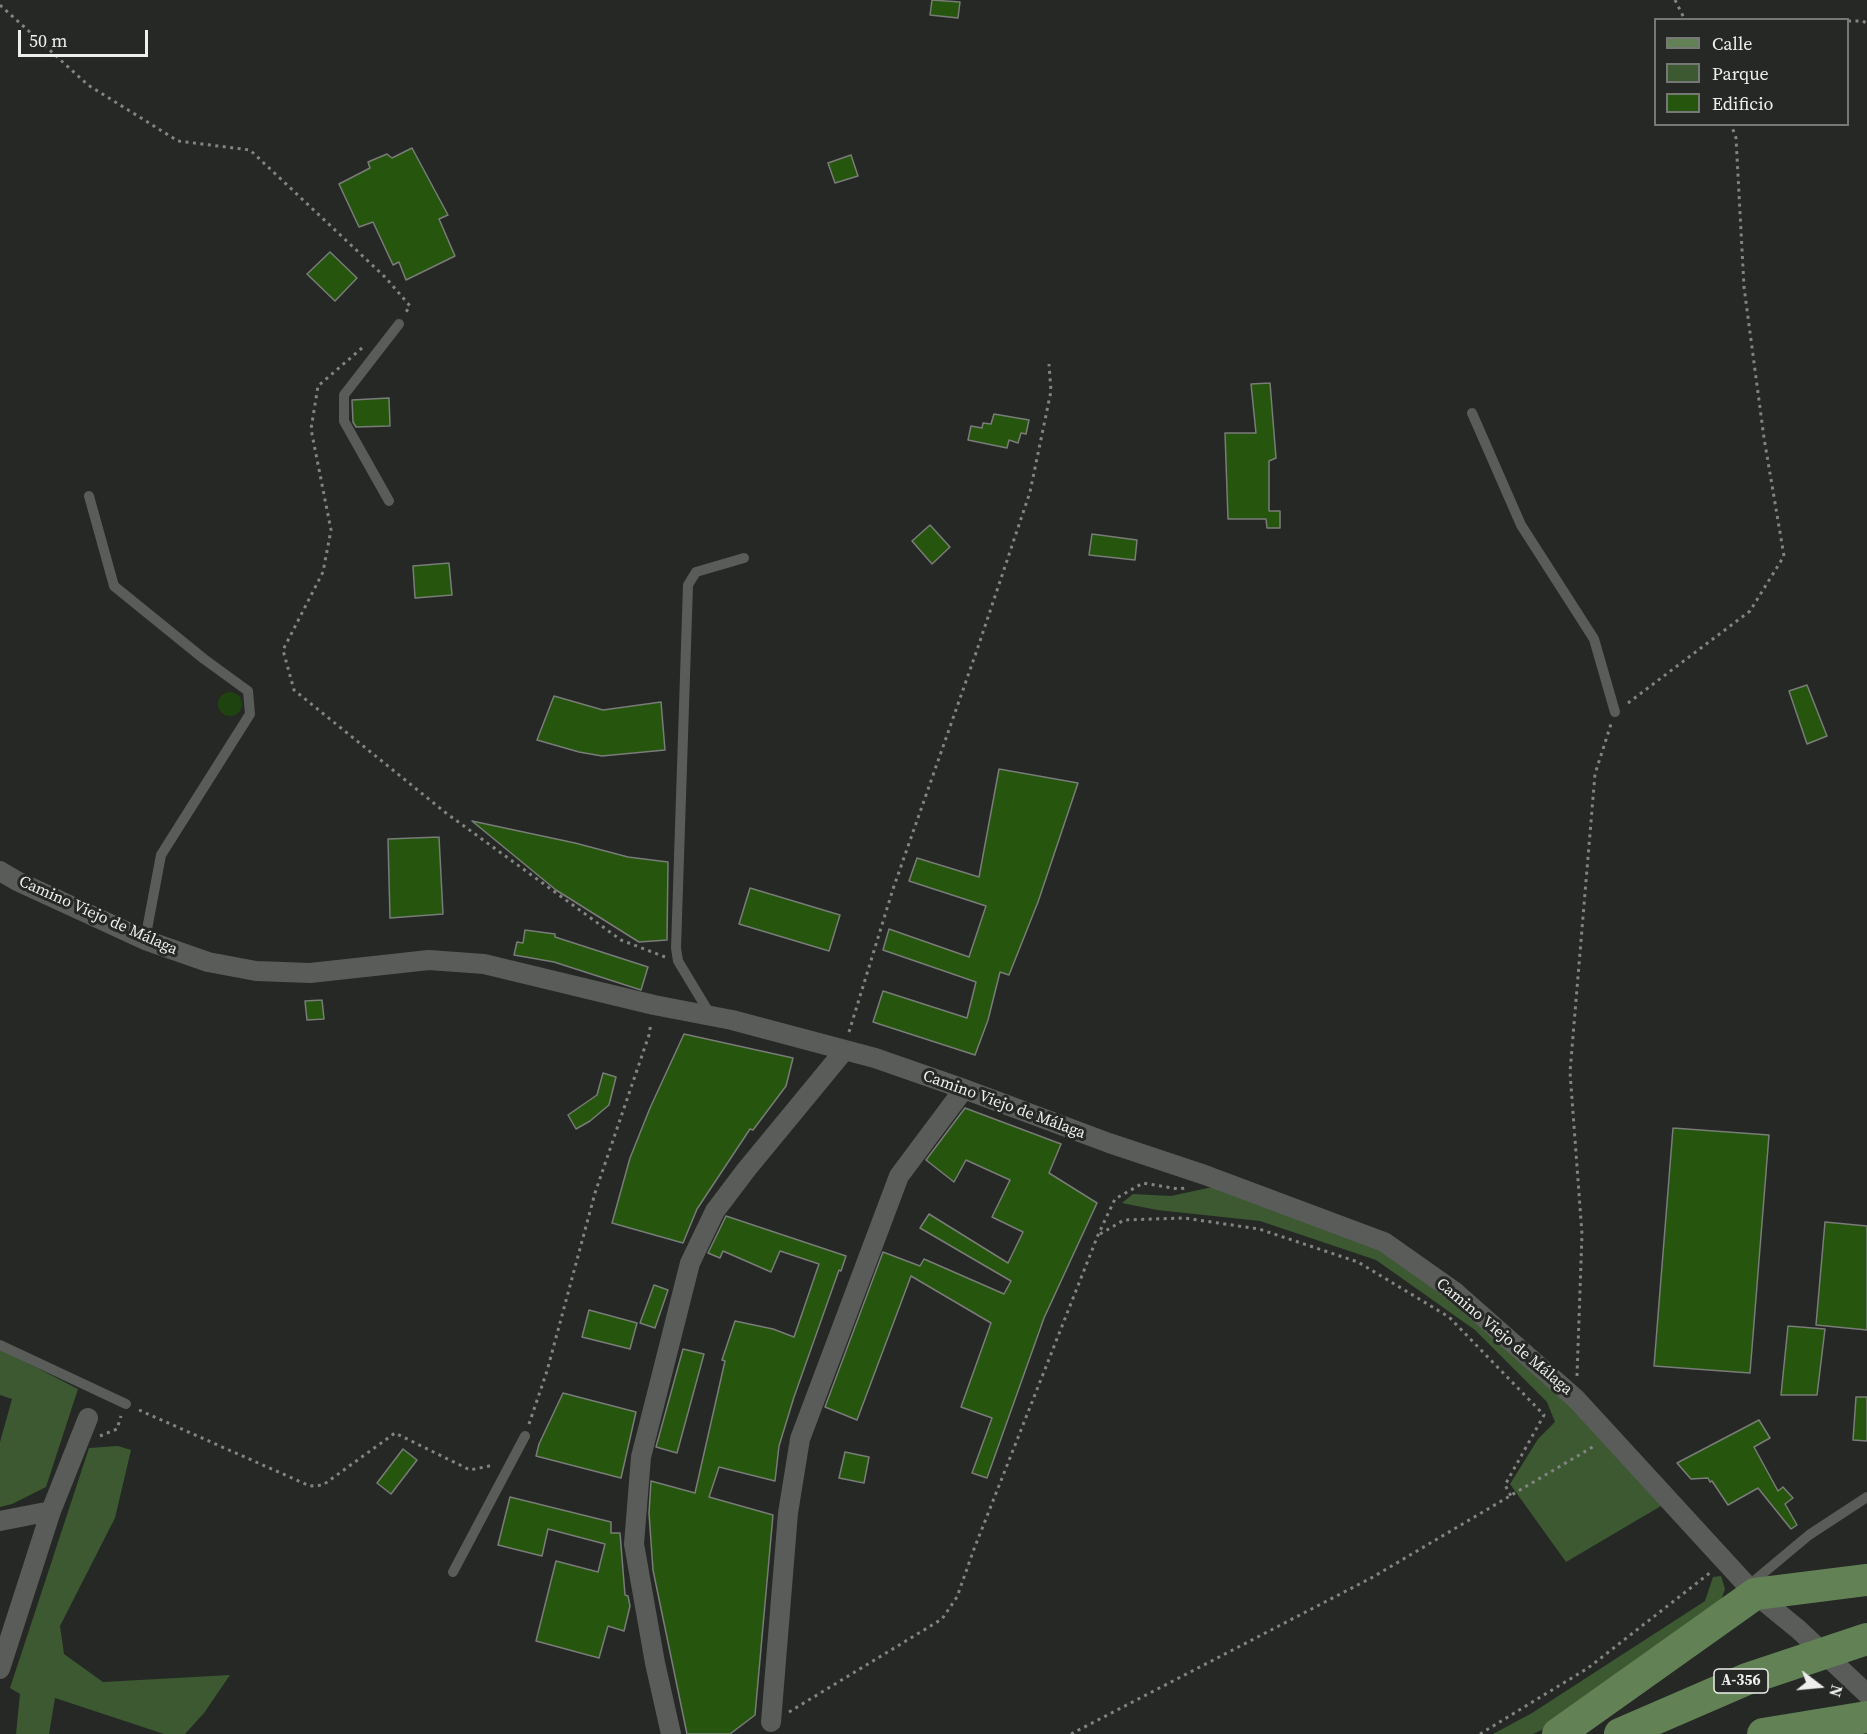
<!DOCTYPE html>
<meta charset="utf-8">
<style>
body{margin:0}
#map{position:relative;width:1867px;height:1734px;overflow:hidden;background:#252825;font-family:"Source Serif 4",serif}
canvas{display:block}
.legend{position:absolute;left:1654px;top:18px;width:195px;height:108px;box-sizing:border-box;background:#252825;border:2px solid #757875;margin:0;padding:8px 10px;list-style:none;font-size:18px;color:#eeefed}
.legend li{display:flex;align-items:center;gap:12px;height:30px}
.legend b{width:30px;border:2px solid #757875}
.north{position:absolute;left:1789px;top:1656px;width:60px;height:60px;-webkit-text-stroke:4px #252825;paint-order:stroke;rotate:106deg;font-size:16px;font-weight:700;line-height:24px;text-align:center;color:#eeefed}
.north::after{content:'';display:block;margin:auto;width:21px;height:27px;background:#eeefed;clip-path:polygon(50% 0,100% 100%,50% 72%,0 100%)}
.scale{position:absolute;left:18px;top:30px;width:130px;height:27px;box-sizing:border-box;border:3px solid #eeefed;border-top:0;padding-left:8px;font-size:18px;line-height:21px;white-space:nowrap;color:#eeefed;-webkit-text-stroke:4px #252825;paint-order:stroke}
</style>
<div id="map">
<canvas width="1867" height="1734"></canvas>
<ul class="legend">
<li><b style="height:8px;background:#628256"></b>Calle</li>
<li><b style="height:16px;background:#3c5931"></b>Parque</li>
<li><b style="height:16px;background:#26550e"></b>Edificio</li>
</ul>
<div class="north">N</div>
<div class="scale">50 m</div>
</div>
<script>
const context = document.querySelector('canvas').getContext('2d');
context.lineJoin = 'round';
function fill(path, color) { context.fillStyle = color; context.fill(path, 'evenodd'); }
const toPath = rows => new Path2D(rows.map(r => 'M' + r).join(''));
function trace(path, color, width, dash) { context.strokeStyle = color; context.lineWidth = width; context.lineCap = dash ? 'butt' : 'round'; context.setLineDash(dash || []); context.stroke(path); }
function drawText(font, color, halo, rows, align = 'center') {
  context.font = font + ' "Source Serif 4",serif'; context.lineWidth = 6; context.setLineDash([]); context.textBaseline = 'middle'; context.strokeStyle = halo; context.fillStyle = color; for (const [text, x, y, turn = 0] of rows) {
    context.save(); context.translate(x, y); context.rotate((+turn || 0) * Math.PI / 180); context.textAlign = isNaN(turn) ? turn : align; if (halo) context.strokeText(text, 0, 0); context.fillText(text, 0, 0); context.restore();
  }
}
const green = toPath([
 [1217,1186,1381,1250,1485,1326,1582,1415,1661,1506,1566,1562,1510,1484,1538,1439,1555,1422,1547,1402,1475,1330,1376,1260,1260,1221,1157,1210,1122,1203,1133,1194,1171,1196],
 [0,1349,78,1389,46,1487,12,1504,0,1507,0,1442,12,1399,0,1395],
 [118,1446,131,1450,115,1518,60,1626,64,1654,103,1682,230,1675,204,1713,185,1734,164,1734,55,1698,49,1734,16,1734,20,1694,10,1688,89,1448],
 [1721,1576,1725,1589,1718,1609,1546,1728,1533,1734,1493,1734,1532,1713,1705,1601,1713,1577]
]);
const water = toPath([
 '218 704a12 12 0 1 1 24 0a12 12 0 1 1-24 0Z'
]);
const building = toPath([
 [932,0,960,2,958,18,930,15,932,0],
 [412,148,448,215,439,219,455,256,406,280,399,262,393,265,373,222,359,227,339,184,370,168,368,162,387,154,392,158,412,148],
 [851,155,858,176,835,183,828,163,851,155],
 [330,252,357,278,335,301,307,274,330,252],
 [1270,383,1276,458,1269,461,1269,511,1280,511,1280,528,1267,528,1266,519,1228,519,1225,433,1256,433,1251,384,1270,383],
 [389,398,390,426,356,427,353,422,352,400,389,398],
 [994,414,1029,420,1026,434,1021,433,1018,443,1009,440,1007,448,968,440,971,426,982,428,983,423,991,424,994,414],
 [930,525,950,547,932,564,912,541,930,525],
 [1092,534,1137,540,1135,560,1089,555,1092,534],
 [449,563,452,595,415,598,413,566,449,563],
 [1807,685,1827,736,1807,744,1789,691,1807,685],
 [554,696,603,710,661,702,665,750,602,756,579,752,537,740,554,696],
 [999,769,1078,783,1038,902,1009,975,1000,972,988,1020,975,1055,873,1022,883,991,967,1018,976,982,883,950,889,929,969,957,986,906,909,881,917,858,979,877,999,769],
 [472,821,575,843,628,857,668,862,667,940,639,942,556,890,472,821],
 [439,837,443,914,390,918,388,839,439,837],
 [750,888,840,915,829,951,739,924,750,888],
 [525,930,555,934,555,937,648,967,641,990,554,962,514,955,517,942,523,943,525,930],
 [322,1000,324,1019,307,1020,305,1001,322,1000],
 [684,1034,793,1058,786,1086,753,1130,750,1129,697,1209,683,1243,612,1223,630,1158,650,1108,684,1034],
 [603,1073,616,1077,609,1105,590,1121,576,1129,568,1115,597,1095,603,1073],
 [965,1108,1061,1144,1049,1173,1097,1203,1044,1318,987,1478,972,1473,992,1418,961,1407,991,1323,911,1276,857,1420,825,1407,883,1252,920,1266,924,1259,1004,1294,1011,1281,920,1228,929,1214,1008,1263,1023,1232,992,1217,1010,1180,966,1160,954,1182,926,1160,965,1108],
 [1673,1128,1769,1135,1750,1373,1654,1366,1673,1128],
 [726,1216,846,1256,841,1271,839,1270,794,1397,779,1446,775,1481,719,1467,709,1497,773,1515,755,1715,730,1734,687,1734,653,1570,649,1513,651,1481,695,1493,725,1361,722,1360,735,1321,773,1329,794,1337,819,1264,780,1251,771,1272,723,1251,720,1258,708,1253,726,1216],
 [1825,1222,1867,1226,1867,1330,1816,1325,1825,1222],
 [654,1285,668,1290,655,1328,640,1323,654,1285],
 [589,1310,637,1323,630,1349,582,1337,589,1310],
 [1788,1326,1825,1329,1817,1395,1781,1395,1788,1326],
 [683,1349,704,1354,677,1453,656,1447,683,1349],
 [563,1393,636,1412,621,1478,536,1456,539,1444,563,1393],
 [1856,1397,1867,1397,1867,1441,1853,1440,1856,1397],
 [1759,1420,1770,1438,1754,1447,1778,1491,1783,1487,1793,1498,1785,1504,1797,1525,1791,1529,1758,1488,1728,1505,1712,1481,1710,1482,1708,1478,1691,1479,1677,1463,1759,1420],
 [403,1449,417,1460,391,1494,377,1483,403,1449],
 [845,1452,869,1457,864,1483,839,1478,845,1452],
 [510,1497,611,1522,611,1533,620,1533,625,1595,628,1596,630,1606,624,1631,608,1626,599,1658,536,1641,556,1561,598,1572,605,1544,548,1529,542,1556,498,1545,510,1497]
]);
const path = toPath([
 [1675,0,1685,20],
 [0,5,88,85,178,141,250,150,386,278,410,306,406,312],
 [1848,21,1863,21,1867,24],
 [362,348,318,386,311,429,331,530,323,572,283,650,294,690,446,813,621,940,665,957],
 [1628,703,1750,611,1784,556,1764,438,1744,287,1736,138,1731,124],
 [849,1032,893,889,977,650,1030,492,1051,391,1049,364],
 [1100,1234,1124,1220,1184,1218,1259,1229,1358,1262,1449,1317,1544,1415,1505,1485,1511,1496],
 [1577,1376,1582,1234,1570,1072,1595,774,1611,724],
 [139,1410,310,1486,323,1485,395,1433,470,1470,494,1465],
 [529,1424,547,1371,595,1193,649,1035,651,1023],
 [100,1436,117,1429,121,1416],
 [789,1712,942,1619,957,1597,974,1549,1098,1235,1115,1199,1143,1183,1178,1189,1186,1188],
 [1071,1734,1373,1577,1596,1445],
 [1480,1734,1588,1668,1711,1572]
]);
const service = toPath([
 [1472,413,1521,525,1594,639,1615,712],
 [89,496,114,586,204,659,248,691,250,714,161,855,145,940],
 [389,501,344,421,344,395,399,324],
 [710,1014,678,961,676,948,688,585,696,572,744,558],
 [0,1345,126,1404],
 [453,1572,525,1436],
 [1748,1586,1809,1535,1867,1497]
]);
const minor = toPath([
 [0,871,17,881,145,940,208,962,256,971,310,973,429,960,484,964,654,1005,732,1020,875,1058,964,1089,1109,1143,1205,1175,1384,1242,1455,1292,1576,1399,1755,1594,1799,1630,1867,1694],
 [0,1521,51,1511],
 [0,1669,51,1511,88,1418],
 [771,1722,788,1513,800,1439,899,1176,964,1089],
 [671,1734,655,1663,634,1544,641,1457,690,1263,715,1211,746,1170,844,1051]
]);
const primary = toPath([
 [1558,1734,1755,1594,1867,1580],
 [1620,1734,1747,1679,1867,1639],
 [1763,1734,1867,1717]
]);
const shields = [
 [1741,1681,54]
];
const shieldNames = [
 ["A-356",1741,1681]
];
const streetNames = [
 ["Camino Viejo de Málaga",98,916,24],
 ["Camino Viejo de Málaga",1004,1105,20],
 ["Camino Viejo de Málaga",1504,1337,40]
];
fill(green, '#3c5931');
fill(water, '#1f430f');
fill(building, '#26550e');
trace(building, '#797c78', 1.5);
trace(path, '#828482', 3, [3, 4.5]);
trace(service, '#595c58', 10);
trace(minor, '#595c58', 20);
trace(primary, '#628256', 32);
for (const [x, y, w] of shields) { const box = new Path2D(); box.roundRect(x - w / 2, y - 12, w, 24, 4.5); context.fillStyle = '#252825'; context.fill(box); trace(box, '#eeefed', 1.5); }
drawText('bold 15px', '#eeefed', null, shieldNames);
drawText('16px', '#eeefed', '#252825', streetNames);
</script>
